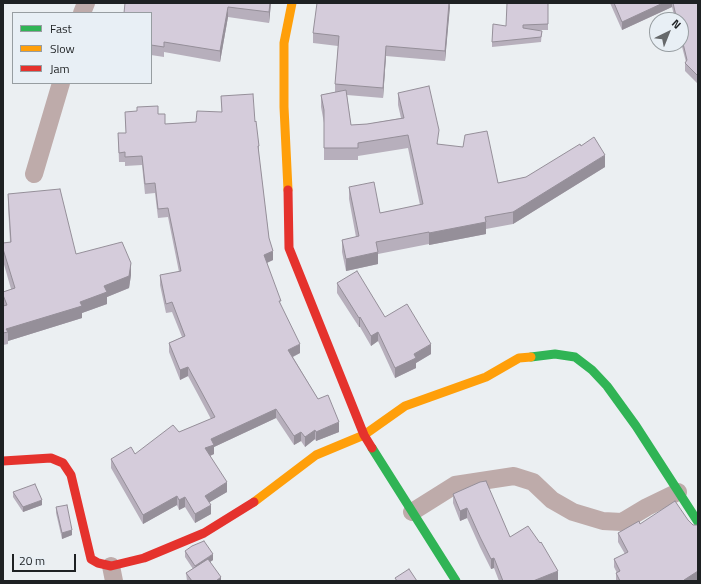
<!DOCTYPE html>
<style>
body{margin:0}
#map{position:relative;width:701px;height:584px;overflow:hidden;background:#ebeff2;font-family:"Titillium Web",sans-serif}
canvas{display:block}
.frame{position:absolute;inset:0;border:4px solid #1e2123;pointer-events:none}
.legend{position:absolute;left:12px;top:12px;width:140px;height:72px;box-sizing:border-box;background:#e8eff5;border:1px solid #979da1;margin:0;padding:5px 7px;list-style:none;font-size:12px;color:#1e2123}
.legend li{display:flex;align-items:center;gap:8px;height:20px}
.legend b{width:20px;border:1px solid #979da1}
.north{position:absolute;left:649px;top:12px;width:40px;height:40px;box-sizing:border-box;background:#e8eff5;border:1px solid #979da1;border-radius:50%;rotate:43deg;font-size:11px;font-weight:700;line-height:16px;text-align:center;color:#1e2123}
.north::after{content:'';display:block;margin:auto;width:14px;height:18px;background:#66696b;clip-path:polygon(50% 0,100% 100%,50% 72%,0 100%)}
.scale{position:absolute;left:12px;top:554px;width:64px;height:18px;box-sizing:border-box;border:2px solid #1e2123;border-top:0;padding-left:5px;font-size:12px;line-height:14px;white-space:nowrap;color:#1e2123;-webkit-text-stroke:3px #e8eff5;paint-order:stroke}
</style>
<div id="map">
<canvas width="701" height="584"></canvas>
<div class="frame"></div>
<ul class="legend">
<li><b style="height:5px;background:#30b455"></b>Fast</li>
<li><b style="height:5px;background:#ff9f0a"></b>Slow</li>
<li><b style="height:5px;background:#e5322d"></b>Jam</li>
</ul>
<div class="north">N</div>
<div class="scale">20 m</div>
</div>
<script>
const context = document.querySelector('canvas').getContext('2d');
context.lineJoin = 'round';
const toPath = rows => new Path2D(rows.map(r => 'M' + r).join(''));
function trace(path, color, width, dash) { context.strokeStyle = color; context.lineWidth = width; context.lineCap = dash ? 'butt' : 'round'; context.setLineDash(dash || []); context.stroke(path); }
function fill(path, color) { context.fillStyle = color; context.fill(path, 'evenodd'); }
const street = toPath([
 [82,13,86,3],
 [34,174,61,83],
 [412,512,455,485,514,476,533,482,552,500,573,512,603,521,622,522,647,507,678,492],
 [111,566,114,581]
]);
const fast = toPath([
 [531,357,555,354,575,357,592,370,607,386,636,426,698,522],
 [372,448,456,581]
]);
const slow = toPath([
 [288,190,284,107,284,43,292,3],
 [254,502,316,455,364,435,405,406,486,377,519,358,531,357]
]);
const jam = toPath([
 [288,190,289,248,364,435,372,448],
 [3,461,51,458,63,463,71,475,91,559,98,563,111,566,144,558,204,533,254,502]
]);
const wall = toPath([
 [271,3,269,23,228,17,220,62,164,52,164,57,151,55,151,13],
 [450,3,445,61,386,56,383,98,347,95,351,125,367,124,401,118,398,105,398,93,438,144,498,183,526,177,581,146,605,167,513,224,486,229,486,234,429,245,429,244,378,254,378,264,346,271,342,252,342,240,356,237,349,199,349,187,380,213,420,205,408,148,358,156,358,160,324,160,324,123,321,107,321,95,335,92,335,84,338,46,313,43,313,33],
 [548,3,548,30,535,30,542,31,541,42,492,47,492,42,506,26],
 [610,3,698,3,698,84,685,71,685,63,686,62,681,43,681,20,675,20,672,7,622,30],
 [221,96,255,122,259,146,259,156,269,238,273,260,267,263,281,306,300,353,293,357,318,399,339,432,316,441,315,439,305,447,301,441,294,445,276,418,214,447,214,454,210,456,227,492,209,502,211,514,195,523,185,507,179,510,177,505,143,524,111,468,111,459,135,454,179,432,211,419,188,376,180,380,169,352,169,343,182,337,172,312,166,313,160,285,160,275,179,272,168,217,158,218,155,193,145,194,142,165,125,166,125,162,119,162,118,133,126,133,125,112,158,114,165,124,196,122,222,112],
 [698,105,698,115,697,114,697,106],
 [8,194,76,254,131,275,129,288,107,297,107,304,82,313,82,318,8,341,8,344,3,345,3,292,11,289,3,261,3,243,10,242,8,206],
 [337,283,385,317,431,354,416,363,416,368,395,378,378,341,371,346,360,327,359,327,337,293],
 [13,492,42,505,23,512,13,497],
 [453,494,510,537,558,580,556,581,499,581,494,568,491,569,480,547,467,518,460,521,453,503],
 [56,507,72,535,62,539,56,513],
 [688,520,698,580,696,581,616,581,616,573,617,573,614,567,614,559,625,554,618,542,618,533,640,524],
 [185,551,213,560,210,562,221,581,187,581,186,573,193,569,185,557]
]);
const shadedWall = toPath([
 [270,3,271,3,269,23,269,12],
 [449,3,450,7,445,61,445,51],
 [663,3,672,3,672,7,622,30,622,22],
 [228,7,228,17,220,62,220,51],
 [386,46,386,56,383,98,383,88],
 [605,155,605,167,513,224,513,212],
 [486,222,486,234,429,245,429,233],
 [273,251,273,260,264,264,264,255],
 [378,252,378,264,346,271,346,259],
 [131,263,131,275,129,288,107,297,107,304,82,313,82,318,8,341,8,332,6,329,80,302,104,286],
 [360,317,360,327,359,327,359,318],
 [378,332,378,341,371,346,371,336],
 [300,344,300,353,288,359,288,350],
 [431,344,431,354,416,363,416,368,395,378,395,368,414,354],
 [188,367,188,376,180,380,180,370],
 [276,409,276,418,214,447,214,454,205,458,205,448,211,439],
 [339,422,339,432,316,441,316,432],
 [315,430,315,439,305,447,305,437],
 [301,432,301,441,294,445,294,436],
 [227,482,227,492,205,505,205,496],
 [177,496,177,505,143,524,143,515],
 [185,497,185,507,179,510,179,500],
 [42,500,42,505,23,512,23,507],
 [211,505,211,514,195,523,195,514],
 [467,508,467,518,460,521,460,511],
 [72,530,72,535,62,539,62,533],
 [213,554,213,560,195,572,195,566],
 [494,558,494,568,491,569,491,559],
 [558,571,558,580,533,581],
 [698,571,698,580,696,581,684,581,684,580],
 [221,577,221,581,216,581]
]);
const building = toPath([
 [125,3,270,3,269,12,228,7,220,51,164,42,164,47,151,45,151,13,124,13,125,3],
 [317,3,449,3,445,51,386,46,383,88,335,84,339,36,313,33,317,3],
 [507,3,548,3,548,24,523,25,523,28,542,31,541,37,492,42,493,24,506,26,507,3],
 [614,3,663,3,622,22,614,3],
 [673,3,698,3,698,76,685,63,687,60,681,35,681,20,677,20,673,3],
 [429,86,439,130,437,144,463,147,465,135,487,131,498,183,526,177,580,144,581,146,594,137,605,155,513,212,485,217,486,222,429,233,429,232,376,242,378,252,346,259,342,240,359,236,349,187,374,182,380,213,423,204,408,135,358,143,358,148,324,148,324,110,321,95,346,90,351,125,367,124,404,118,398,93,429,86],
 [253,94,255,122,256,121,259,146,258,146,269,238,273,251,264,255,281,301,279,301,300,344,288,350,318,399,328,395,339,422,316,432,315,430,305,437,301,432,294,436,276,409,211,439,214,445,205,448,227,482,205,496,211,505,195,514,185,497,179,500,177,496,143,515,111,459,131,447,135,454,173,425,179,432,215,417,188,367,180,370,169,343,185,336,172,302,166,304,160,275,181,271,168,208,158,209,155,183,145,184,142,156,125,157,125,152,119,153,118,133,126,133,125,112,137,111,137,107,158,106,158,114,165,114,165,124,196,122,197,111,222,112,221,96,253,94],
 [60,189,76,254,122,242,131,263,129,276,104,286,107,292,80,302,82,306,6,329,8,332,3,333,3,306,7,305,3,295,3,292,15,288,3,249,3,243,11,242,8,194,60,189],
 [357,271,385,317,407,304,431,344,414,354,416,358,395,368,378,332,371,336,360,317,359,318,337,283,357,271],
 [486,481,510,537,528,526,540,543,541,542,558,571,533,581,503,581,494,558,491,559,480,537,467,508,460,511,453,494,480,482,486,481],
 [35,484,42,500,23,507,13,492,35,484],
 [675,501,688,520,693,525,698,525,698,571,684,580,685,581,620,581,616,573,620,571,614,559,628,552,618,533,639,521,640,524,675,501],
 [67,505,72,530,62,533,56,507,67,505],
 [204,541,213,554,195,566,185,551,192,546,204,541],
 [208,559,221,577,216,581,192,581,186,573,208,559],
 [409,569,417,581,397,581,395,578,409,569]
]);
trace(street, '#beabaa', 18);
trace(fast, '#30b455', 9);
trace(slow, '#ff9f0a', 9);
trace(jam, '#e5322d', 9);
fill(wall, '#b7afbc');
fill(shadedWall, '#958f99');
fill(building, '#d5ccdb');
trace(building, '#958f99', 1);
</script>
